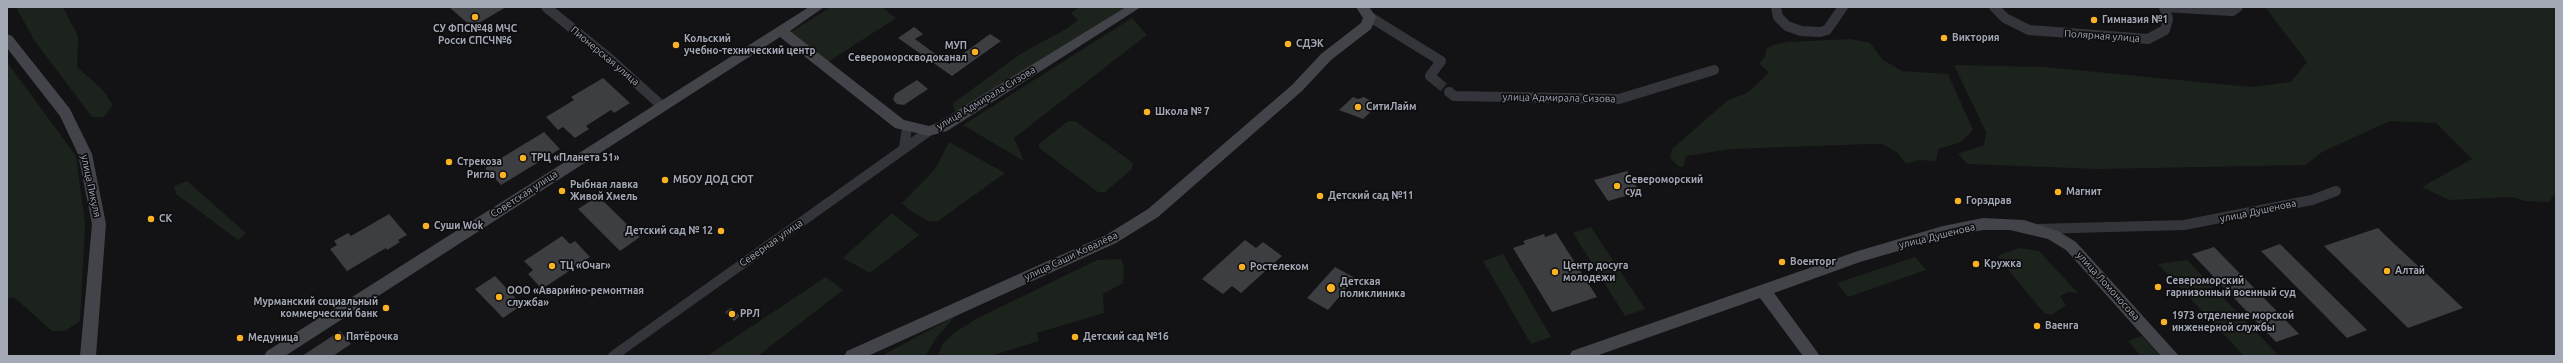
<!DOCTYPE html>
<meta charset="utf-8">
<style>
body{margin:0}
#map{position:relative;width:2563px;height:363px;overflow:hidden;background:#131315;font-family:Ubuntu,sans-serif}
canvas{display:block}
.frame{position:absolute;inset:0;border:8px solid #a4a9b6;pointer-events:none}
</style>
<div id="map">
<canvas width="2563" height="363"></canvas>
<div class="frame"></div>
</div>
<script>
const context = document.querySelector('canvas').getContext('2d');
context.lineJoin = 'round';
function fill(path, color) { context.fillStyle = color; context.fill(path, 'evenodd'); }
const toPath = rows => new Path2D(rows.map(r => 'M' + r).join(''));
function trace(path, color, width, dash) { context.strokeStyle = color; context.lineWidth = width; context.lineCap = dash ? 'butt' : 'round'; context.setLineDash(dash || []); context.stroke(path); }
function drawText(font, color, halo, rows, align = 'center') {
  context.font = font + ' Ubuntu,sans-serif'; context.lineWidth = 3.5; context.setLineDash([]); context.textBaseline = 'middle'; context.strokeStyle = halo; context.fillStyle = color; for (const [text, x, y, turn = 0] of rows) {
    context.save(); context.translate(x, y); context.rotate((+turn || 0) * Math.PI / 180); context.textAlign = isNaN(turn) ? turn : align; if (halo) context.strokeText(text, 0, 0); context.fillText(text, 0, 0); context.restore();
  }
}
const green = toPath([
 [16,7,63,7,78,36,77,67,102,89,113,105,104,117,92,117,34,40],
 [831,7,882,7,896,18,828,62,791,32],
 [1079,7,1127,7,955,112,953,103,1022,53,1066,29,1078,20,1071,13],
 [2265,7,2556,7,2556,192,2549,202,2525,201,2512,197,2449,200,2422,187,2472,159,2436,123,2390,121,2322,152,2306,165,2098,169,1967,164,1958,154,1984,145,1986,132,1954,65,2045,67,2251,87,2291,82,2307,62],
 [1132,18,1147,35,1014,138,1024,161,963,125],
 [1851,39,1870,43,1883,60,1902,71,1948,74,1973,130,1961,142,1938,149,1936,161,1919,160,1906,164,1898,153,1882,144,1869,144,1731,149,1686,156,1683,167,1678,166,1670,158,1672,149,1728,100,1747,93,1769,73,1759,63,1765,57,1766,49,1773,45,1788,42],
 [7,62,76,156,85,223,80,321,65,331,52,331,14,297,7,299],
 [1068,121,1075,121,1133,163,1132,169,1105,192,1098,192,1039,148,1039,144],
 [949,142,1005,173,938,221,930,222,909,210,902,203,935,169],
 [187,181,246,233,238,240,176,194,174,186],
 [892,213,919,235,870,273,843,258],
 [1591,227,1645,309,1625,316,1573,233],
 [2019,248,2039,251,2078,293,2068,292,2060,296,2066,305,2051,315,2044,313,1997,256],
 [1503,254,1551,337,1531,344,1483,261],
 [1915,257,1926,270,1848,297,1837,283],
 [1121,259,1124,268,1123,283,1103,294,1104,313,1037,333,1039,341,990,356,938,356,942,345,954,333,976,319,1097,260],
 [2187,260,2279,356,2244,356,2158,264],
 [826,277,843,290,758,356,707,356],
 [954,317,937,337,925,356,881,356],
 [2142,336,2160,356,2141,356,2128,341]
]);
const building = toPath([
 [449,7,506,7,472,27],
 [914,27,923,34,915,39,949,64,990,34,1001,41,952,76,898,38],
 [603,78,630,103,614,113,611,110,586,126,589,129,575,138,563,127,558,130,546,117,574,100,571,97],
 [917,80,928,89,904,105,897,104,893,100,895,94],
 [1353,97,1358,99,1364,97,1378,105,1363,119,1339,110],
 [544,132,560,149,501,185,485,168],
 [1627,171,1640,192,1608,201,1594,180],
 [598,196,640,237,620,251,578,209],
 [389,214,407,235,398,240,400,242,387,250,386,248,347,271,330,249,337,245,334,241,348,233,351,236],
 [2378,228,2386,236,2463,308,2408,328,2324,246],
 [1556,233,1597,297,1552,312,1513,248,1525,244,1523,241,1544,234,1545,237],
 [562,236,570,244,575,241,590,257,542,289,528,274,533,270,524,261],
 [1245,240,1256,248,1263,242,1282,256,1241,293,1232,286,1223,294,1202,279],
 [2280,244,2367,330,2347,338,2261,251],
 [2214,247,2264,298,2299,334,2276,342,2192,254],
 [1335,267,1355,278,1328,310,1307,298],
 [495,276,522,305,503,318,475,289],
 [731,308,740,316,734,321,725,312],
 [340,331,351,344,333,356,302,356]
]);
const streetTunnel = toPath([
 [1436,81,1449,92]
]);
const street = toPath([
 [546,7,610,59,662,106],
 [1776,7,1778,17,1787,26,1801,31,1820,32,1827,30,1843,7],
 [1994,7,2005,18,2029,30,2148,39,2165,30,2168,19,2164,7,2232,11,2238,7],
 [1370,17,1441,61,1430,76,1436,81],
 [1449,92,1454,96,1619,99,1714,70],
 [904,148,907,128],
 [2036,229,2184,225,2312,200,2336,191],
 [613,356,929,131]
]);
const secondary = toPath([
 [809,7,824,7,790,31,904,120,929,126,937,123,1126,7,1141,7,947,131,929,136,895,128,780,37,285,356,264,356,267,351,809,7],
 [1356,7,1369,7,1374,14,1376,17,1371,29,1331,60,1302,91,1158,217,1116,243,868,356,844,356,847,351,1106,235,1148,209,1292,85,1321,54,1361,23,1363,18,1356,7],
 [7,34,12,36,70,109,92,154,106,224,96,356,80,356,92,224,78,154,60,116,7,48,7,34],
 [1983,218,2024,220,2058,231,2076,242,2179,356,2161,356,2066,250,2048,239,2010,230,1983,230,1943,238,1860,262,1774,293,1820,356,1803,356,1760,298,1596,356,1569,356,1572,351,1858,251,1943,226,1983,218]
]);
const markers = [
 [475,17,4,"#fab225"],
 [2094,20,4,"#fab225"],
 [1944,38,4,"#fab225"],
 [1288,44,4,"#fab225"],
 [676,45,4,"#fab225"],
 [975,52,4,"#fab225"],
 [1358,107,4,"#fab225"],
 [1147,112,4,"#fab225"],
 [523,158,4,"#fab225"],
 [449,162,4,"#fab225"],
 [503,175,4,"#fab225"],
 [665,180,4,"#fab225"],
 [1617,186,4,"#fab225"],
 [562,191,4,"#fab225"],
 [2058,192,4,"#fab225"],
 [1320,196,4,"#fab225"],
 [1958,201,4,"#fab225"],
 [151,219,4,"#fab225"],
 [426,226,4,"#fab225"],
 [721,231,4,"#fab225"],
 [1782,262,4,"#fab225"],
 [1976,264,4,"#fab225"],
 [552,266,4,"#fab225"],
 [1242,267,4,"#fab225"],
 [2387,271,4,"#fab225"],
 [1555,272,4,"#fab225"],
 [2158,287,4,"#fab225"],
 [1331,288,5,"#fab225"],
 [499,297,4,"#fab225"],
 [386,308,4,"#fab225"],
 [732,314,4,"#fab225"],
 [2164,322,4,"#fab225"],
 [2037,326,4,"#fab225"],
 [338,337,4,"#fab225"],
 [1075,337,4,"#fab225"],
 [240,338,4,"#fab225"]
];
const poiNames = [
 ["Гимназия №1",2102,20],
 ["СУ ФПС№48 МЧС",475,29,"center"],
 ["Росси СПСЧ№6",475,41,"center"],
 ["Виктория",1952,38],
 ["Кольский",684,39],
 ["учебно-технический центр",684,51],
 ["СДЭК",1296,44],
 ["МУП",967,46,"right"],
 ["Североморскводоканал",967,58,"right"],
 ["СитиЛайм",1366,107],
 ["Школа № 7",1155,112],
 ["ТРЦ «Планета 51»",531,158],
 ["Стрекоза",457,162],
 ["Ригла",495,175,"right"],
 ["МБОУ ДОД СЮТ",673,180],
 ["Североморский",1625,180],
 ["суд",1625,192],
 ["Рыбная лавка",570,185],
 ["Живой Хмель",570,197],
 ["Магнит",2066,192],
 ["Детский сад №11",1328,196],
 ["Горздрав",1966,201],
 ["СК",159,219],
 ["Суши Wok",434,226],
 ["Детский сад № 12",713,231,"right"],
 ["Военторг",1790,262],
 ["Кружка",1984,264],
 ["ТЦ «Очаг»",560,266],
 ["Центр досуга",1563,266],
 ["молодежи",1563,278],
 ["Ростелеком",1250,267],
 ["Алтай",2395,271],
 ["Североморский",2166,281],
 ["гарнизонный военный суд",2166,293],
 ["Детская",1340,282],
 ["поликлиника",1340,294],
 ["ООО «Аварийно-ремонтная",507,291],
 ["служба»",507,303],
 ["Мурманский социальный",378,302,"right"],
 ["коммерческий банк",378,314,"right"],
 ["РРЛ",740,314],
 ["1973 отделение морской",2172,316],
 ["инженерной службы",2172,328],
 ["Ваенга",2045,326],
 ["Пятёрочка",346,337],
 ["Детский сад №16",1083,337],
 ["Медуница",248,338]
];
const streetNames = [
 ["Полярная улица",2102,36,4],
 ["Пионерская улица",605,56,40],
 ["улица Адмирала Сизова",986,98,-31],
 ["улица Адмирала Сизова",1559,98,1],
 ["улица Пикуля",91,186,78],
 ["Советская улица",524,194,-33],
 ["улица Душенова",2258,211,-12],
 ["улица Душенова",1937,236,-14],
 ["Северная улица",771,243,-35],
 ["улица Саши Ковалёва",1071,256,-25],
 ["улица Ломоносова",2108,286,48]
];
fill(green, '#1b231c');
fill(building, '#3d3e42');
trace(streetTunnel, '#303135', 10, [10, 5]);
trace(street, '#34353a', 10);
fill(secondary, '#42444a');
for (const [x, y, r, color] of markers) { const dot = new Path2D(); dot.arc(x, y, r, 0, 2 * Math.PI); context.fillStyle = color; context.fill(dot); trace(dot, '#0e0e10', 1.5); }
drawText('bold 10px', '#a4a9b6', '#0e0e10', poiNames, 'left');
drawText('10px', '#a4a9b6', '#0e0e10', streetNames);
</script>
